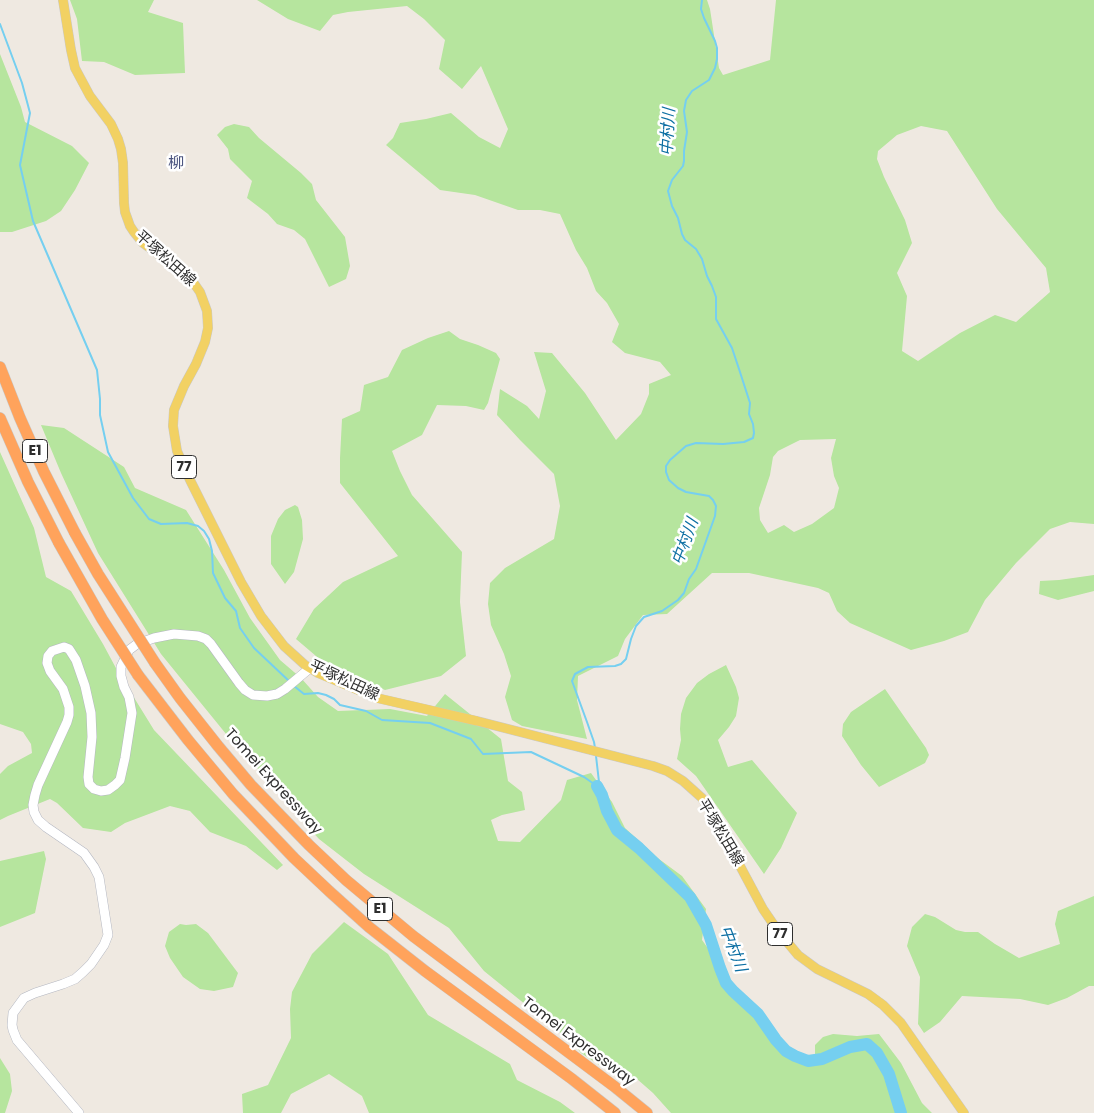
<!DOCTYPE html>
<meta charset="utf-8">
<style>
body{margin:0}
canvas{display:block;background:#efe9e1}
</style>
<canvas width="1094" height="1113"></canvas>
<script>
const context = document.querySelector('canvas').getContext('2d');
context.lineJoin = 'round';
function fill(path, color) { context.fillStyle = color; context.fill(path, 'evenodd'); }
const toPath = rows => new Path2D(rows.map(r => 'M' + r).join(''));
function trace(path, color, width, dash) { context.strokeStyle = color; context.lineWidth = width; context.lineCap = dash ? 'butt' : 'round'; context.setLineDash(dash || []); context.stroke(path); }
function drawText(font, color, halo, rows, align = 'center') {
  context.font = font + ' Poppins,"Noto Sans JP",sans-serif'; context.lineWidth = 5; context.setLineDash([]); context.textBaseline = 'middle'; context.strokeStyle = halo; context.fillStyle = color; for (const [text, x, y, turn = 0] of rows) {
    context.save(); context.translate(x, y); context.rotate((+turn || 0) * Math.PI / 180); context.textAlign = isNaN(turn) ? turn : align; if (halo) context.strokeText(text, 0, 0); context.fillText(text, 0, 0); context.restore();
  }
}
const green = toPath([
 [70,0,154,0,148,12,183,23,185,73,135,75,104,62,82,61,77,19],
 [257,0,707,0,710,9,719,68,723,75,770,60,776,0,1094,0,1094,524,1070,522,1050,529,1016,563,985,600,968,632,944,641,911,650,850,623,837,611,829,593,818,588,749,573,712,573,667,614,643,615,625,639,618,656,578,676,577,700,587,739,522,726,512,720,505,697,511,676,504,654,491,625,488,604,490,583,505,568,554,539,560,506,554,474,520,440,497,415,500,389,527,406,539,419,546,391,534,352,552,353,585,393,616,440,641,414,649,394,649,384,671,375,660,362,625,353,612,342,619,324,607,303,596,291,587,268,576,250,560,214,540,210,518,210,475,195,440,190,386,145,393,138,400,123,426,119,451,113,479,137,500,148,508,129,481,66,462,89,439,69,445,40,424,19,407,6,348,12,333,15,320,31,288,19],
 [921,126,947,131,997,209,1046,268,1050,292,1016,322,995,315,960,333,918,361,902,351,907,296,897,273,912,243,905,220,884,177,877,159,878,151,897,135],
 [836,439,831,458,834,476,839,488,834,508,812,524,794,532,784,525,768,533,760,520,759,508,770,475,773,457,778,451,800,440],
 [0,54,21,107,25,122,72,146,89,163,75,190,61,211,46,221,12,232,0,232],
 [234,124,249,127,259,138,301,173,312,184,316,200,345,237,350,266,346,279,329,287,305,239,294,230,277,224,268,214,247,198,252,181,230,159,228,149,217,135,225,127],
 [449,331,460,339,478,345,496,353,500,359,488,403,484,410,466,406,437,405,422,435,392,451,400,471,412,495,462,552,460,602,466,656,441,676,385,690,323,662,296,639,314,609,343,582,398,556,340,483,340,458,342,419,360,411,364,385,388,377,402,350,428,338],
 [41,425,64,428,124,467,135,488,186,510,224,570,250,618,280,660,301,678,318,697,338,711,390,709,427,716,445,694,501,739,508,781,522,792,525,810,502,815,491,820,498,841,520,842,561,800,567,780,591,773,612,802,625,828,659,859,682,876,706,909,702,940,765,1028,801,1061,815,1057,815,1045,823,1037,833,1034,857,1036,879,1034,901,1063,922,1103,932,1113,671,1113,653,1093,637,1079,601,1066,581,1053,573,1043,484,971,449,928,364,874,319,839,305,824,293,808,283,788,248,761,161,654,98,553,61,473],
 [0,452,34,528,46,577,71,591,103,644,117,670,154,730,283,865,277,870,246,846,210,832,190,811,170,806,125,823,111,832,83,828,57,803,50,799,8,816,0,820,0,774,8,766,32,753,31,744,23,732,0,724],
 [295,505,298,507,302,520,303,539,294,572,285,584,271,564,271,536,278,519,285,510],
 [1094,575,1094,591,1058,600,1039,594,1040,581,1059,580],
 [726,665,736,687,739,698,736,716,729,727,718,740,728,767,752,760,797,813,781,848,764,874,696,776,677,759,681,740,680,729,681,714,686,698,697,683,709,674],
 [885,689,926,748,929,755,925,763,879,787,861,765,842,736,843,724,851,712],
 [44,851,46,859,35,913,0,927,0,861],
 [1094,896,1094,986,1089,986,1067,998,1048,1005,1020,999,962,996,940,1022,924,1033,918,1024,920,977,907,946,912,927,925,914,935,917,956,930,965,932,978,932,995,944,1019,958,1060,944,1055,924,1058,911],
 [344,922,388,954,428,1015,510,1064,517,1080,560,1102,575,1113,369,1113,362,1096,329,1074,291,1094,281,1113,243,1113,242,1094,268,1085,291,1038,290,1009,292,992,312,954],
 [180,924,186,925,196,924,208,933,238,973,233,987,214,991,200,989,183,977,170,958,165,946,169,932],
 [0,1058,10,1074,12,1091,5,1113,0,1113]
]);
const stream = toPath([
 [0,24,22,83,30,113,20,165,33,221,97,370,100,399,100,415,108,452,133,498,149,519,161,524,187,523,198,526,204,531,209,539,212,551,213,573,225,598,236,611,240,628,254,648,289,681],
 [294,686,304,694,318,693,326,695,334,699,340,705,366,711,382,720,430,723,471,739,483,754,531,752,584,777,597,786,599,782,596,756],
 [595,748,594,742,587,722,572,681,575,674,588,667,615,666,621,664,626,659,631,639,636,626,644,617,662,611,678,600,684,593,689,579,696,569,715,516,716,506,713,500,709,496,686,492,678,488,669,480,666,472,666,466,670,460,686,446,696,443,723,444,744,442,753,438,754,433,753,424,749,414,750,403,739,369,732,348,716,319,716,297,712,286,707,276,702,259,696,249,685,240,682,234,678,218,672,206,668,191,672,180,683,166,684,161,684,151,687,132,684,111,686,100,692,91,709,80,715,68,717,59,717,48,715,41,704,18,701,9,702,0]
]);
const river = toPath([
 [597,786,602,795,607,811,617,830,639,848,690,897,706,925,720,968,726,983,733,991,758,1014,776,1040,786,1051,795,1056,808,1061,822,1059,850,1047,867,1044,877,1053,889,1074,901,1113]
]);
const secondary = toPath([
 [79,1113,17,1040,13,1030,12,1025,13,1013,24,998,35,993,63,984,75,979,83,972,91,964,104,945,108,935,99,877,94,867,84,853,46,827,38,820,34,812,33,805,35,795,38,785,67,722,69,715,69,707,63,689,50,671,47,663,48,656,52,651,64,647,69,649,76,660,85,686,91,713,92,737,88,777,89,784,94,789,101,791,108,790,115,785,120,780,125,758,132,713,129,697,124,687,121,676,121,667,129,650,137,644,154,638,174,634,198,636,206,639,211,644,239,683,245,690,253,695,267,696,277,694,285,689,310,668]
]);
const primary = toPath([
 [63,0,71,50,75,68,90,96,111,124,118,139,121,149,123,163,124,203,125,212,130,226,134,232,143,243,182,272,193,282,200,292,207,311,208,328,205,342,196,364,184,386,174,410,173,426,177,451,190,480,241,582,261,616,284,646,305,665,318,673,377,698,477,721,653,766,667,771,683,781,702,798,716,821,763,909,778,931,798,955,817,969,868,994,883,1005,901,1023,964,1113]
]);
const highway = toPath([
 [0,367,20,418,44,472,75,533],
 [0,418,28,482,59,543],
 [155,663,180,698,218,746,251,785,309,845,346,880,413,936,615,1087,647,1113],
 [138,675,188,740,233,794,294,858,329,891,369,927,425,971,572,1079,615,1113]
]);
const highwayBridge = toPath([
 [75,533,98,574,155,663],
 [59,543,102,619,138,675]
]);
const shields = [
 [35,451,25],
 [184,467,25],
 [380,909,25],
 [780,934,25]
];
const shieldNames = [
 ["E1",35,451],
 ["77",184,467],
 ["E1",380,909],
 ["77",780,934]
];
const streetNames = [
 ["平塚松田線",165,259,42],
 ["平塚松田線",344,681,25],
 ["Tomei Expressway",273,782,48],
 ["平塚松田線",720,833,59],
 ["Tomei Expressway",578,1042,37]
];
const waterNames = [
 ["中村川",669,132,-87],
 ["中村川",686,542,-70],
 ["中村川",732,949,69]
];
const neighbourhoodNames = [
 ["柳",176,164]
];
fill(green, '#b6e59e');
trace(stream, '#75cff0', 2);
trace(river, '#75cff0', 12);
trace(secondary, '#b4b7c1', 10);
trace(primary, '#c9c9c9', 10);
trace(highway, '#c9c9c9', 12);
trace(secondary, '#fff', 9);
trace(primary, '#f2d163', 9);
trace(highway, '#ffa35c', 11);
trace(highwayBridge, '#c9c9c9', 12, []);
trace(highwayBridge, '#ffa35c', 11);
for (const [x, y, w] of shields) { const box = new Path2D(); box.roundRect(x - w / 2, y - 11.5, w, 23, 4); context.fillStyle = '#fff'; context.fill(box); trace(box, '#2e2e2e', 1); }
drawText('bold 14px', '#2e2e2e', null, shieldNames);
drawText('15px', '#2e2e2e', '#fff', streetNames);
drawText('italic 16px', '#0d6fa3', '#fff', waterNames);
drawText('16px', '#4d5680', '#fff', neighbourhoodNames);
</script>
